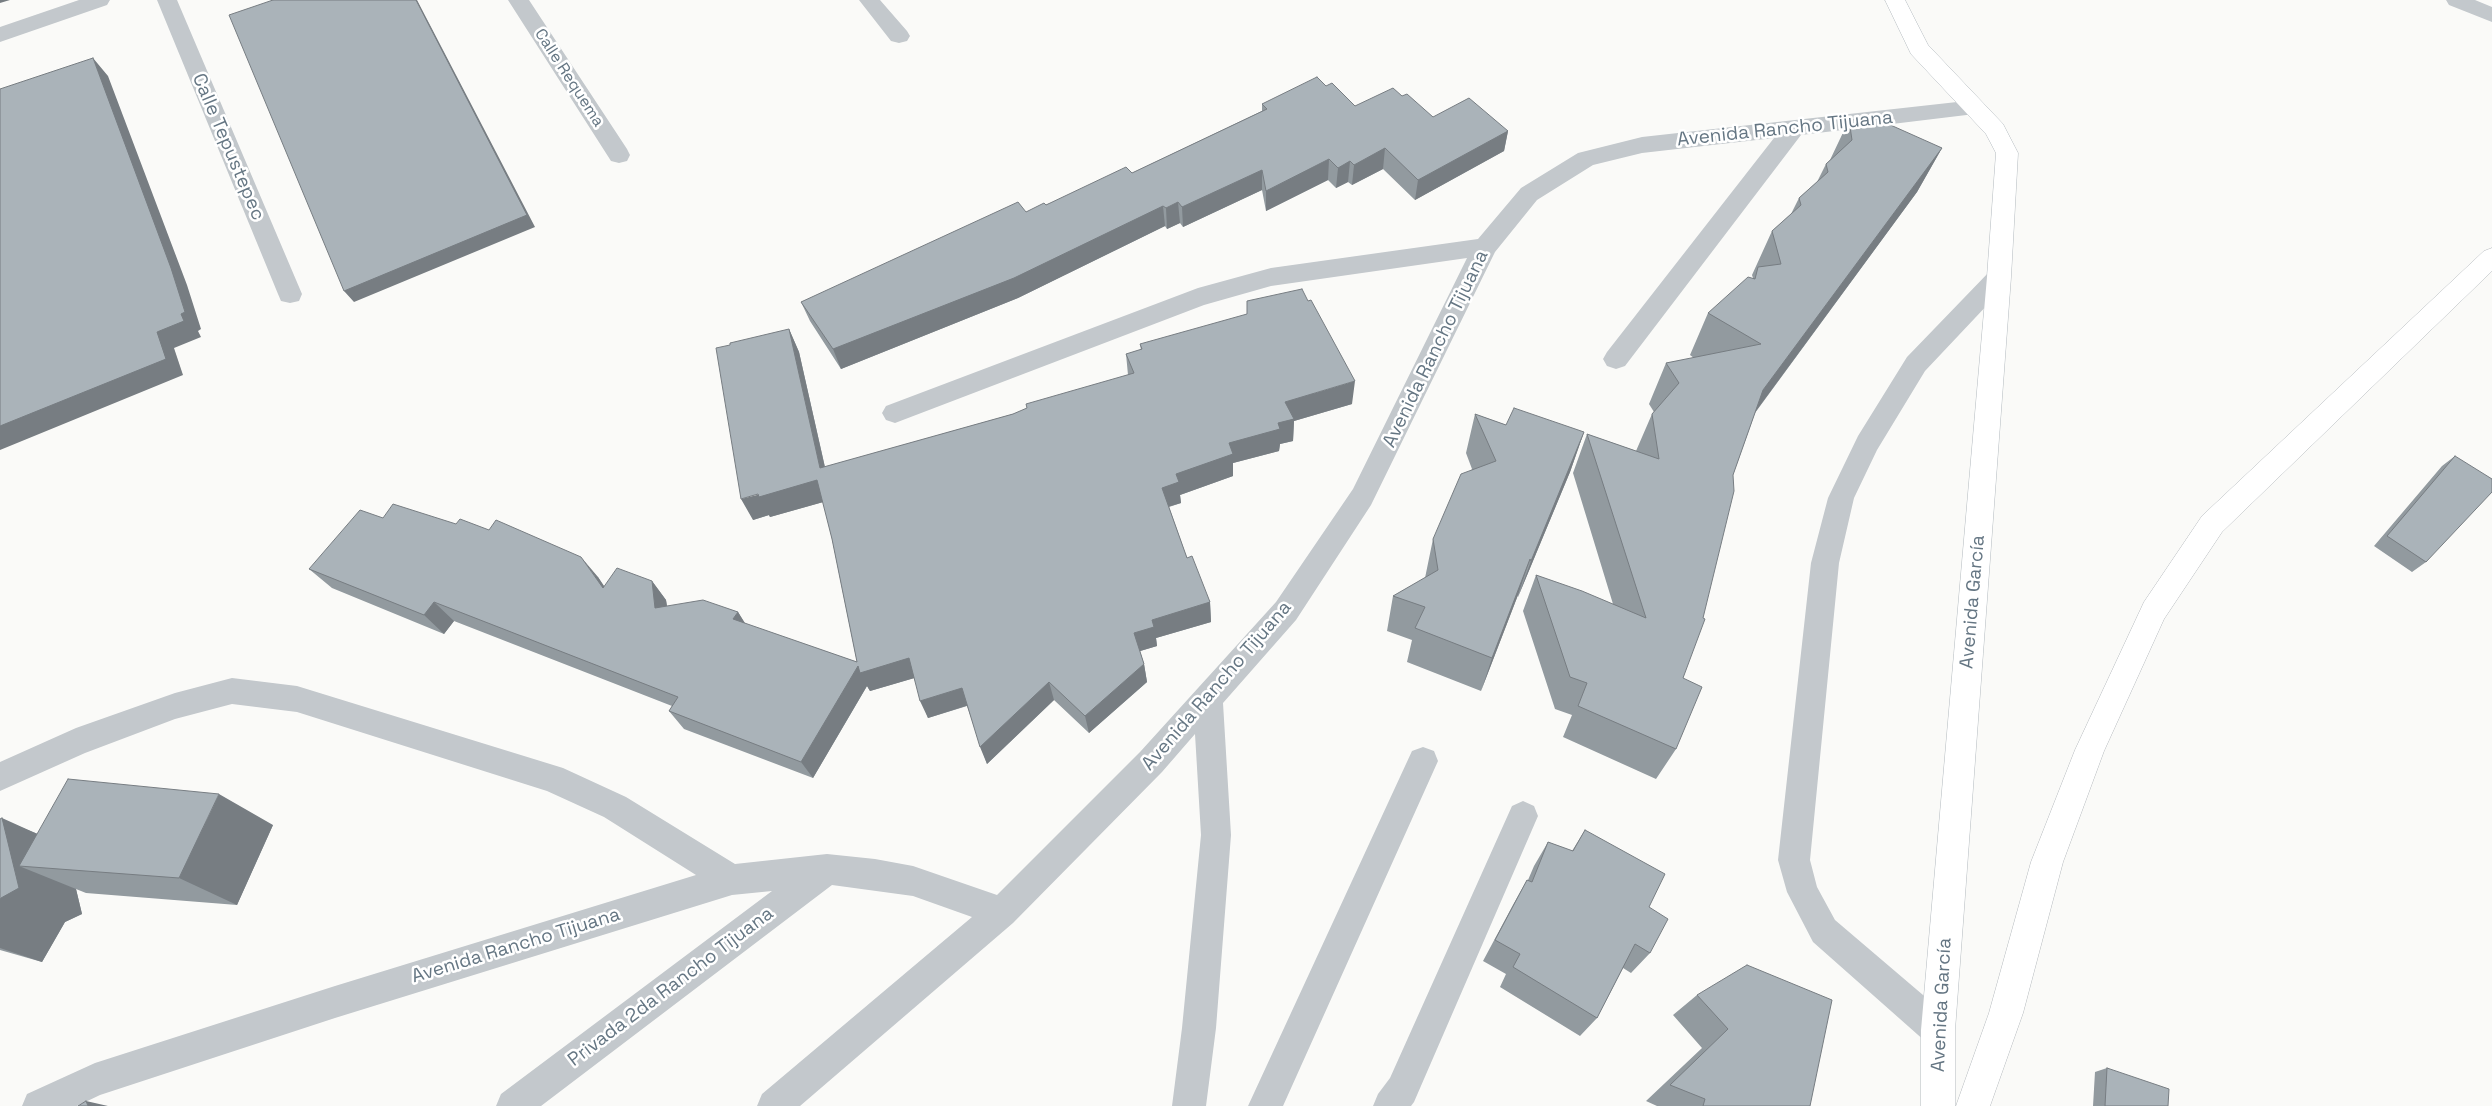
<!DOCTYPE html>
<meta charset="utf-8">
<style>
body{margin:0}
canvas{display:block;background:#fafaf8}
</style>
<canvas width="2492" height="1106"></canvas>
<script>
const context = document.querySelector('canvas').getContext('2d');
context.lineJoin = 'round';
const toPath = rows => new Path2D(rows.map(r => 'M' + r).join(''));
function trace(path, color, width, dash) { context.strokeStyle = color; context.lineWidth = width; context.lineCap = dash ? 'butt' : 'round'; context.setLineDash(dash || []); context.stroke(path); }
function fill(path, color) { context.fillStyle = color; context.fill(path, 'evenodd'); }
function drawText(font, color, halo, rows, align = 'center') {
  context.font = font + ' "Space Grotesk",sans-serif'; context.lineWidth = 5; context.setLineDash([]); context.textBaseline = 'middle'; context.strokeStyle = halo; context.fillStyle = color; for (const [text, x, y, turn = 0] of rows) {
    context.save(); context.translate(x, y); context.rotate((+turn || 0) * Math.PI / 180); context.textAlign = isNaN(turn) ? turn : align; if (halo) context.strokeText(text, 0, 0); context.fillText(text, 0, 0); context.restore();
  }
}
const minor = toPath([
 [79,0,110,0,107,5,0,42,0,27,79,0],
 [157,0,177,0,302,294,299,301,290,303,281,301,278,294,157,0],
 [508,0,529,0,627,149,630,155,627,161,619,163,611,161,508,0],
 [859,0,880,0,907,31,910,36,907,41,899,43,891,41,859,0],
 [2446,0,2475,0,2492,7,2492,22,2449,5,2446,0],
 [1975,100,1983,103,1986,108,1983,113,1801,135,1625,366,1616,369,1607,366,1603,359,1607,352,1774,138,1642,153,1593,165,1537,200,1495,252,1371,505,1296,620,1223,703,1231,835,1216,1028,1206,1106,1172,1106,1182,1028,1201,835,1195,734,1162,772,1013,923,800,1106,757,1106,762,1094,972,917,913,896,832,885,541,1106,496,1106,501,1094,772,891,732,895,335,1018,100,1095,77,1106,22,1106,27,1094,95,1063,335,986,696,875,604,817,547,791,297,712,232,704,175,719,85,753,0,791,0,762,76,728,175,693,232,678,297,686,563,768,626,797,735,864,827,854,875,859,913,866,997,895,1140,752,1276,602,1353,489,1467,258,1271,286,1204,305,895,423,886,420,882,413,886,406,1198,288,1271,268,1478,239,1521,188,1578,153,1642,137,1975,100],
 [1999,268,2008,271,2011,277,2008,283,1925,371,1877,450,1854,498,1839,563,1810,860,1817,887,1835,920,1950,1018,1955,1030,1950,1042,1938,1047,1926,1042,1813,942,1787,892,1778,860,1811,563,1828,498,1858,436,1907,357,1990,271,1999,268],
 [1423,747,1434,751,1438,761,1283,1106,1248,1106,1412,751,1423,747],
 [1523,801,1534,806,1538,816,1414,1102,1411,1106,1373,1106,1378,1094,1390,1078,1512,806,1523,801]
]);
const secondary = toPath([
 [1885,0,1905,0,1928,45,2003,124,2018,153,2011,277,1955,1030,1955,1106,1921,1106,1921,1030,1987,277,1996,153,1986,134,1911,54,1885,0]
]);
const primary = toPath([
 [2492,248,2492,271,2222,532,2164,619,2104,751,2063,862,2023,1013,1990,1106,1956,1106,1989,1013,2031,862,2075,750,2144,602,2202,516,2484,251,2492,248]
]);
const wall = toPath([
 [1326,86,1355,106,1402,96,1433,117,1508,131,1504,151,1415,200,1383,169,1352,185,1348,182,1336,188,1328,180,1266,211,1262,190,1183,227,1180,223,1167,229,1165,226,1018,298,841,369,810,321,801,302,1026,212,1132,173,1262,111,1262,104],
 [1849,120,1942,148,1917,192,1755,413,1733,475,1683,678,1676,749,1656,779,1563,737,1572,715,1555,709,1523,611,1536,575,1613,604,1573,473,1587,434,1636,451,1652,414,1654,412,1649,404,1666,363,1694,358,1690,355,1708,313,1753,278,1752,275,1772,231,1791,214,1799,198,1817,182,1826,164,1830,160],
 [789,329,799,352,825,467,1013,414,1128,375,1126,354,1141,350,1140,344,1352,404,1294,421,1293,441,1280,444,1279,451,1233,463,1233,476,1180,495,1181,503,1169,507,1187,558,1210,602,1211,622,1156,638,1157,646,1140,651,1144,664,1147,682,1089,733,1054,700,987,764,967,706,928,718,914,678,870,691,867,686,813,778,684,729,669,711,672,706,454,621,444,634,332,588,309,569,383,518,598,577,604,587,652,581,666,600,667,606,738,612,745,624,857,662,832,539,823,502,770,517,769,515,753,520],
 [1475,414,1506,425,1584,432,1570,472,1518,597,1518,595,1481,691,1407,662,1412,640,1387,631,1393,596,1425,578,1433,539,1472,469,1466,453],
 [2455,456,2426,562,2412,572,2374,546,2442,466],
 [0,819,38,834,273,825,237,905,86,893,76,889,82,914,65,922,42,962,0,950],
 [1585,830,1649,907,1650,953,1631,973,1623,968,1597,1018,1580,1036,1500,987,1506,974,1483,961,1514,903,1527,880,1528,880,1534,866,1548,842,1572,851],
 [1697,995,1810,1106,1657,1106,1646,1101,1702,1048,1673,1015],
 [2107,1068,2168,1106,2093,1106,2095,1072]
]);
const shadedWall = toPath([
 [0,0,10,0,0,3],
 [416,0,417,0,535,227,354,302,344,291],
 [93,58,108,76,187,285,201,329,198,331,201,337,174,348,183,375,0,450,0,426,157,332,181,314],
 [1508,131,1504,151,1415,200,1418,180],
 [1385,148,1383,169,1352,185,1354,165],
 [1942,148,1917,192,1742,430,1763,390],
 [1329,159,1328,180,1266,211,1266,191],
 [1350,161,1348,182,1336,188,1338,168],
 [1262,170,1262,190,1183,227,1182,207],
 [1178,202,1180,223,1167,229,1166,208],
 [1163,206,1165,226,1018,298,841,369,833,349],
 [789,329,799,352,830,490,820,468],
 [1355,381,1352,404,1294,421,1293,441,1280,444,1279,451,1233,463,1233,476,1180,495,1181,503,1164,508,1162,488,1176,474,1229,443,1278,423,1285,402],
 [1584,432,1570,472,1518,597,1531,561],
 [817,480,827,501,770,517,769,515,753,520,741,499],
 [581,557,598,577,619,608,603,588],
 [1530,559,1518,595,1481,691,1492,658],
 [652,581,666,600,670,627,655,608],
 [434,602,454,621,444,634,424,615],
 [1210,602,1211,622,1156,638,1157,646,1137,652,1134,633,1152,620],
 [738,612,750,631,733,619],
 [909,658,918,677,870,691,867,686,813,778,801,762,858,666],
 [1144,664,1147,682,1089,733,1085,716],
 [1049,682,1054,700,987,764,980,747],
 [962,688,969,705,928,718,920,701],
 [219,794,273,825,237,905,179,878],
 [2,818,64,846,19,866,76,889,82,914,65,922,42,962,0,948,0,900],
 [86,1101,108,1106,88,1106]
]);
const building = toPath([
 [273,0,416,0,527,215,344,291,229,15,273,0],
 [93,58,171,268,185,312,181,314,184,321,157,332,166,359,0,426,0,89,93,58],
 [1317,77,1326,86,1332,83,1355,106,1393,88,1402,96,1407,94,1433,117,1469,98,1508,131,1418,180,1385,148,1354,165,1350,161,1338,168,1329,159,1266,191,1262,170,1182,207,1178,202,1166,208,1163,206,1014,278,833,349,801,302,1018,202,1026,212,1044,203,1046,205,1126,167,1132,173,1267,109,1262,104,1317,77],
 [1877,119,1942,148,1763,390,1733,475,1734,491,1703,618,1705,619,1683,678,1702,687,1676,749,1578,706,1587,683,1570,677,1536,575,1582,591,1646,618,1587,434,1659,459,1652,414,1679,383,1666,363,1761,344,1708,313,1748,277,1755,279,1758,267,1781,264,1772,231,1801,205,1799,198,1828,172,1826,164,1852,140,1849,120,1877,119],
 [1302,289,1308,301,1311,300,1355,381,1285,402,1294,419,1278,423,1280,429,1229,443,1233,454,1176,474,1179,482,1162,488,1187,558,1192,556,1210,602,1152,620,1154,627,1134,633,1144,664,1085,716,1049,682,980,747,962,688,920,701,909,658,860,673,858,666,801,762,669,711,678,697,434,602,424,615,309,569,360,510,383,518,393,504,456,524,460,519,489,530,496,520,581,557,603,588,617,568,652,581,655,608,703,600,738,612,733,619,857,662,832,539,817,480,759,497,758,494,741,499,716,348,730,345,730,343,789,329,820,468,1013,414,1027,408,1026,404,1134,373,1126,354,1142,349,1140,344,1247,314,1247,301,1302,289],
 [1514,408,1584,432,1531,561,1530,559,1492,658,1415,628,1425,607,1393,596,1438,570,1433,539,1461,474,1496,461,1475,414,1506,425,1514,408],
 [2455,456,2492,479,2492,492,2426,562,2387,536,2455,456],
 [68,779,219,794,179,878,19,866,68,779],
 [2,818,19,888,1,898,0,900,0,819,2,818],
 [1585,830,1665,874,1649,907,1668,919,1650,953,1635,944,1597,1018,1513,967,1520,954,1495,940,1527,880,1532,882,1548,842,1573,851,1585,830],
 [1747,965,1832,1000,1810,1106,1703,1106,1705,1099,1670,1085,1728,1029,1697,995,1747,965],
 [2107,1068,2169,1089,2168,1106,2105,1106,2107,1068],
 [86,1101,88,1106,78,1106,86,1101]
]);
const farStreetnames = [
 ["Calle Requema",569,78,57]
];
const streetNames = [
 ["Avenida Rancho Tijuana",1785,129,-6],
 ["Calle Tepustepec",228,147,67],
 ["Avenida Rancho Tijuana",1436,349,-64],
 ["Avenida García",1973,602,-85],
 ["Avenida Rancho Tijuana",1217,686,-49],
 ["Avenida Rancho Tijuana",516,946,-17],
 ["Privada 2da Rancho Tijuana",671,987,-37],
 ["Avenida García",1942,1005,-87]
];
trace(secondary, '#b3babf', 1);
trace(primary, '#b5babe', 1);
fill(minor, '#c3c8cc');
fill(secondary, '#fff');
fill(primary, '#fff');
fill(wall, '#929a9f');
fill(shadedWall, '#777d82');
fill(building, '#aab3b9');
trace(building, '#777d82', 1);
drawText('16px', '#657683', '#fff', farStreetnames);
drawText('19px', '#657683', '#fff', streetNames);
</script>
